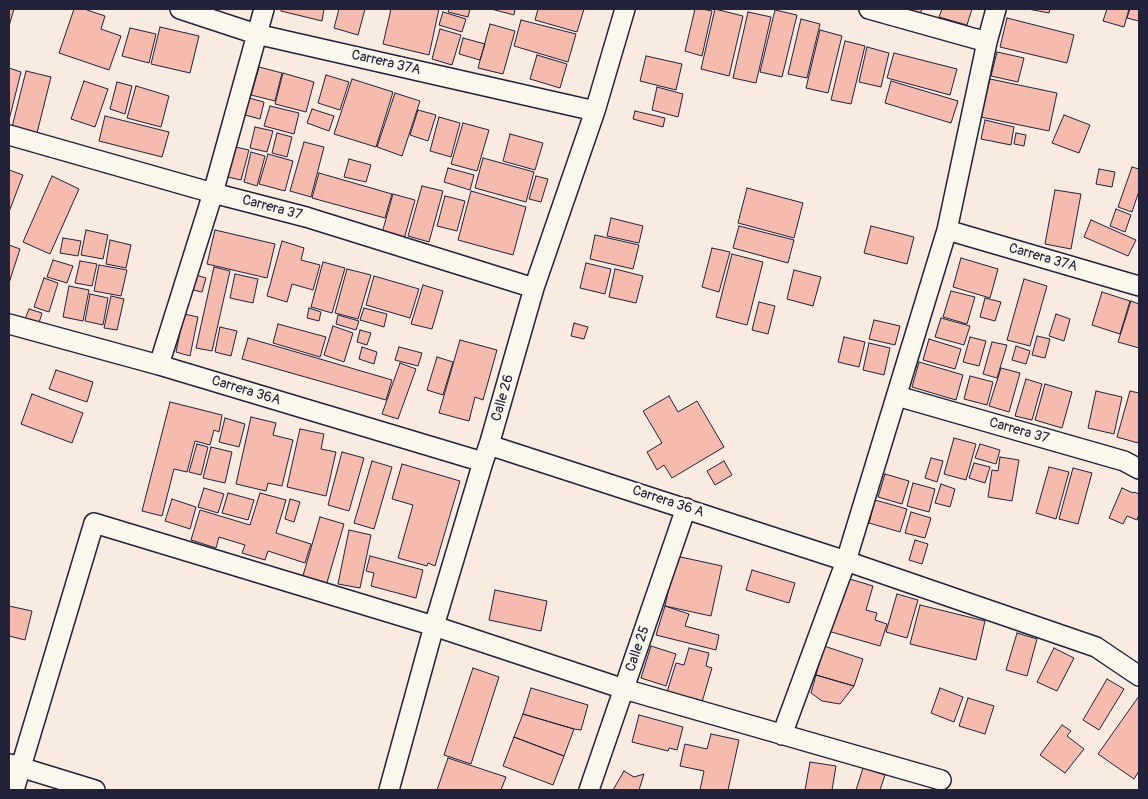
<!DOCTYPE html>
<style>
body{margin:0}
#map{position:relative;width:1148px;height:799px;overflow:hidden;background:#faebe0;font-family:Pangolin,sans-serif}
canvas{display:block}
.frame{position:absolute;inset:0;border:10px solid #22223b;pointer-events:none}
</style>
<div id="map">
<canvas width="1148" height="799"></canvas>
<div class="frame"></div>
</div>
<script>
const context = document.querySelector('canvas').getContext('2d');
context.lineJoin = 'round';
function fill(path, color) { context.fillStyle = color; context.fill(path, 'evenodd'); }
const toPath = rows => new Path2D(rows.map(r => 'M' + r).join(''));
function trace(path, color, width, dash) { context.strokeStyle = color; context.lineWidth = width; context.lineCap = dash ? 'butt' : 'round'; context.setLineDash(dash || []); context.stroke(path); }
function drawText(font, color, halo, rows, align = 'center') {
  context.font = font + ' Pangolin,sans-serif'; context.lineWidth = 5; context.setLineDash([]); context.textBaseline = 'middle'; context.strokeStyle = halo; context.fillStyle = color; for (const [text, x, y, turn = 0] of rows) {
    context.save(); context.translate(x, y); context.rotate((+turn || 0) * Math.PI / 180); context.textAlign = isNaN(turn) ? turn : align; if (halo) context.strokeText(text, 0, 0); context.fillText(text, 0, 0); context.restore();
  }
}
const building = toPath([
 [9,9,14,9,9,26,9,9],
 [74,9,84,9,105,16,101,29,121,36,109,70,59,53,74,9],
 [281,9,324,9,322,21,281,11,281,9],
 [339,9,365,9,358,35,334,28,339,9],
 [391,9,439,9,429,55,383,44,391,9],
 [449,9,470,9,468,17,448,12,449,9],
 [491,9,515,9,514,15,491,9],
 [538,9,584,9,577,32,535,20,538,9],
 [695,9,702,9,712,11,702,56,685,51,695,9],
 [715,9,743,16,729,76,701,69,715,9],
 [901,9,922,9,920,14,901,9],
 [942,9,972,9,967,25,939,17,942,9],
 [1028,9,1050,9,1049,13,1028,9],
 [1107,9,1129,9,1124,27,1103,21,1107,9],
 [1130,9,1139,9,1139,21,1127,18,1130,9],
 [775,10,797,15,782,77,760,72,775,10],
 [443,12,466,19,462,32,439,25,443,12],
 [748,12,771,17,756,83,733,78,748,12],
 [1007,18,1074,35,1067,63,1000,47,1007,18],
 [801,19,820,24,807,78,788,74,801,19],
 [521,20,576,34,568,62,514,46,521,20],
 [490,24,515,31,503,74,478,68,490,24],
 [160,27,199,36,190,73,151,64,160,27],
 [130,28,156,34,149,63,122,56,130,28],
 [440,29,461,35,452,65,432,59,440,29],
 [820,30,842,36,828,93,806,88,820,30],
 [463,38,485,44,480,60,459,54,463,38],
 [845,41,865,46,851,104,831,100,845,41],
 [867,47,889,53,881,87,859,82,867,47],
 [997,52,1024,58,1018,82,991,76,997,52],
 [894,53,957,69,950,95,887,78,894,53],
 [537,55,567,64,560,88,530,79,537,55],
 [646,56,682,64,676,90,640,81,646,56],
 [259,67,282,73,275,101,251,95,259,67],
 [9,68,21,72,9,120,9,68],
 [26,71,51,77,37,133,12,127,26,71],
 [283,73,314,82,306,112,275,104,283,73],
 [326,75,349,82,340,110,318,103,326,75],
 [352,79,393,92,376,147,334,134,352,79],
 [990,79,1057,93,1049,131,981,117,990,79],
 [84,81,108,89,95,127,71,119,84,81],
 [891,81,958,101,951,123,885,103,891,81],
 [117,82,132,86,125,114,110,109,117,82],
 [136,86,169,96,161,127,127,118,136,86],
 [657,87,683,94,678,117,652,110,657,87],
 [395,93,420,101,402,156,377,147,395,93],
 [249,98,264,102,260,119,245,115,249,98],
 [270,106,299,113,294,134,264,126,270,106],
 [312,109,334,116,329,131,307,123,312,109],
 [418,110,436,115,428,141,410,135,418,110],
 [635,111,665,118,663,127,633,119,635,111],
 [1064,115,1090,125,1079,153,1052,143,1064,115],
 [105,116,169,132,162,157,99,141,105,116],
 [439,117,460,123,451,157,430,151,439,117],
 [985,120,1014,127,1011,145,981,139,985,120],
 [463,123,489,130,477,171,451,164,463,123],
 [255,127,273,131,267,152,250,148,255,127],
 [277,133,292,137,287,157,272,153,277,133],
 [1016,133,1026,135,1024,146,1014,144,1016,133],
 [510,134,543,143,535,170,503,161,510,134],
 [304,142,324,147,311,197,290,191,304,142],
 [231,146,249,150,241,180,223,176,231,146],
 [251,152,265,156,257,186,244,182,251,152],
 [268,154,293,161,285,191,259,184,268,154],
 [483,158,534,172,526,202,475,188,483,158],
 [349,159,371,165,366,182,344,177,349,159],
 [1132,167,1139,169,1139,191,1132,212,1118,207,1132,167],
 [448,168,474,175,470,190,444,182,448,168],
 [1099,169,1115,172,1112,187,1096,184,1099,169],
 [9,170,23,175,9,212,9,170],
 [319,173,392,194,385,218,312,198,319,173],
 [52,176,79,189,50,254,23,242,52,176],
 [536,176,548,179,541,202,529,199,536,176],
 [422,186,443,191,429,242,408,236,422,186],
 [747,188,803,203,794,238,738,223,747,188],
 [1055,190,1081,194,1071,249,1045,244,1055,190],
 [471,191,526,207,513,255,458,240,471,191],
 [393,194,415,200,404,239,382,233,393,194],
 [445,196,465,201,457,231,437,226,445,196],
 [1116,209,1131,215,1125,232,1110,226,1116,209],
 [611,218,643,226,639,243,607,236,611,218],
 [1091,220,1136,240,1128,256,1084,237,1091,220],
 [739,226,794,240,788,263,733,248,739,226],
 [871,226,914,237,907,264,864,253,871,226],
 [86,230,108,235,103,259,81,255,86,230],
 [215,230,275,244,267,278,207,264,215,230],
 [595,235,639,245,633,269,590,259,595,235],
 [63,238,81,241,78,256,60,253,63,238],
 [110,240,131,245,126,268,106,264,110,240],
 [282,241,304,248,301,260,320,265,313,290,292,284,287,302,267,296,282,241],
 [9,245,20,249,9,283,9,245],
 [712,248,730,252,719,292,702,287,712,248],
 [732,254,763,262,747,325,716,317,732,254],
 [961,258,998,269,990,298,953,287,961,258],
 [53,260,73,266,67,283,47,277,53,260],
 [80,261,97,264,92,286,75,283,80,261],
 [323,262,345,268,332,313,311,307,323,262],
 [586,263,611,269,605,294,580,288,586,263],
 [99,265,127,270,121,296,94,291,99,265],
 [214,267,230,271,212,351,196,348,214,267],
 [347,269,371,275,358,319,335,313,347,269],
 [615,269,643,276,636,303,609,297,615,269],
 [794,270,821,277,813,306,787,299,794,270],
 [235,274,258,279,253,303,230,298,235,274],
 [196,275,206,278,202,292,193,290,196,275],
 [374,276,419,289,410,318,366,305,374,276],
 [44,278,58,283,49,312,34,307,44,278],
 [1024,279,1047,286,1030,346,1007,340,1024,279],
 [423,285,443,291,432,329,411,324,423,285],
 [69,286,89,290,83,321,63,317,69,286],
 [951,291,975,297,967,324,943,317,951,291],
 [1102,292,1130,301,1120,334,1092,325,1102,292],
 [90,294,108,298,103,325,85,321,90,294],
 [111,296,124,299,117,330,104,328,111,296],
 [985,298,1001,302,995,321,980,317,985,298],
 [1131,301,1139,304,1139,348,1118,342,1131,301],
 [759,302,775,306,768,334,752,330,759,302],
 [309,308,321,312,319,321,307,318,309,308],
 [364,308,387,314,384,327,360,320,364,308],
 [29,309,42,313,39,323,25,319,29,309],
 [184,314,198,317,190,356,176,352,184,314],
 [1056,314,1070,319,1064,341,1049,336,1056,314],
 [338,315,359,321,356,330,336,324,338,315],
 [941,318,970,326,964,345,935,337,941,318],
 [874,320,900,326,895,345,869,339,874,320],
 [574,323,588,327,584,339,571,336,574,323],
 [278,324,326,337,320,357,273,343,278,324],
 [333,326,353,333,344,362,324,355,333,326],
 [220,327,237,331,231,356,215,352,220,327],
 [360,330,371,333,367,345,357,342,360,330],
 [1037,336,1050,339,1045,358,1032,355,1037,336],
 [844,337,865,342,859,367,838,362,844,337],
 [970,337,986,341,979,366,963,362,970,337],
 [248,338,392,380,386,400,242,359,248,338],
 [929,339,961,349,955,369,923,360,929,339],
 [460,340,497,350,483,400,475,397,469,421,439,413,460,340],
 [992,342,1007,345,997,378,983,374,992,342],
 [869,343,890,348,884,375,863,370,869,343],
 [1016,346,1030,351,1026,364,1012,360,1016,346],
 [362,347,377,352,374,364,359,359,362,347],
 [399,347,422,353,418,366,395,360,399,347],
 [437,357,453,362,443,395,427,390,437,357],
 [919,362,963,375,956,400,912,387,919,362],
 [400,363,416,369,398,419,382,414,400,363],
 [1001,368,1020,373,1009,412,989,406,1001,368],
 [56,370,93,382,87,402,49,389,56,370],
 [970,376,993,382,987,405,964,399,970,376],
 [1026,379,1042,384,1032,420,1015,416,1026,379],
 [1045,384,1072,392,1062,428,1035,420,1045,384],
 [1096,391,1122,397,1114,434,1088,428,1096,391],
 [1130,391,1139,393,1139,438,1138,443,1117,437,1130,391],
 [32,394,83,413,72,443,21,424,32,394],
 [669,396,678,412,697,401,724,447,672,478,664,465,657,470,647,452,662,443,643,411,669,396],
 [170,402,222,415,219,432,214,430,210,445,195,441,187,472,174,469,162,516,142,511,170,402],
 [251,417,276,423,273,435,293,440,282,486,268,483,266,491,236,484,251,417],
 [225,418,245,424,239,447,219,442,225,418],
 [300,429,324,434,321,449,336,452,326,496,287,487,300,429],
 [954,438,976,444,966,480,944,474,954,438],
 [197,444,208,447,201,475,189,472,197,444],
 [980,444,1000,450,996,464,975,458,980,444],
 [211,447,232,452,225,483,203,478,211,447],
 [342,452,364,458,349,511,328,505,342,452],
 [1000,457,1019,460,1012,501,988,497,992,470,998,471,1000,457],
 [931,458,943,461,937,482,925,478,931,458],
 [372,461,392,467,374,529,354,523,372,461],
 [724,461,732,475,715,485,707,471,724,461],
 [974,463,990,467,985,483,969,478,974,463],
 [402,464,460,481,435,566,428,563,427,566,398,558,413,505,392,499,402,464],
 [1049,467,1069,472,1056,519,1036,513,1049,467],
 [1073,468,1092,473,1078,524,1059,519,1073,468],
 [885,474,909,481,902,504,878,497,885,474],
 [913,483,935,489,929,512,907,506,913,483],
 [941,484,955,489,950,507,935,503,941,484],
 [204,488,224,494,218,513,198,507,204,488],
 [1122,488,1133,493,1134,492,1139,494,1139,514,1137,520,1127,516,1123,524,1109,518,1122,488],
 [228,493,254,500,248,520,222,513,228,493],
 [260,493,286,500,276,533,311,544,305,563,268,551,265,560,242,553,245,545,219,537,216,548,191,540,200,510,250,525,260,493],
 [172,499,196,507,190,529,165,521,172,499],
 [290,499,300,502,294,522,285,519,290,499],
 [875,500,907,509,900,532,869,523,875,500],
 [911,512,931,518,925,538,905,533,911,512],
 [320,517,344,524,326,586,302,579,320,517],
 [349,530,371,535,360,588,338,584,349,530],
 [915,540,928,544,922,564,909,560,915,540],
 [370,556,423,570,416,598,371,586,374,573,366,571,370,556],
 [676,556,722,566,711,616,665,606,676,556],
 [752,570,795,583,789,603,746,590,752,570],
 [843,577,873,586,866,610,877,613,875,620,887,624,880,646,828,631,843,577],
 [495,590,547,601,541,631,489,620,495,590],
 [897,594,918,600,907,638,886,632,897,594],
 [920,605,985,621,976,660,910,644,920,605],
 [9,606,32,611,25,640,9,636,9,606],
 [665,606,689,614,685,626,719,635,716,650,656,635,665,606],
 [1017,633,1037,639,1027,676,1006,670,1017,633],
 [651,646,676,654,666,686,641,678,651,646],
 [824,646,863,659,854,686,816,675,824,646],
 [689,648,709,653,706,666,712,668,702,702,667,692,676,663,684,665,689,648],
 [1054,648,1074,658,1057,691,1037,682,1054,648],
 [473,668,499,677,471,764,444,755,473,668],
 [816,675,854,686,840,704,822,701,811,693,816,675],
 [1107,679,1124,689,1099,730,1083,720,1107,679],
 [531,688,588,705,581,730,574,729,523,714,531,688],
 [940,688,963,697,954,722,931,713,940,688],
 [1139,696,1139,771,1134,779,1098,754,1139,696],
 [968,698,994,706,985,734,959,726,968,698],
 [523,714,574,729,564,756,514,737,523,714],
 [639,715,683,727,677,750,669,748,668,751,632,742,639,715],
 [1062,725,1071,731,1067,736,1084,749,1065,773,1040,755,1062,725],
 [711,734,739,740,728,790,700,790,704,771,680,766,685,744,707,749,711,734],
 [514,737,564,756,553,785,503,766,514,737],
 [448,758,506,777,501,790,437,790,448,758],
 [810,762,836,766,832,790,805,790,810,762],
 [863,768,885,775,880,790,856,790,863,768],
 [624,771,634,777,644,774,639,790,613,790,624,771]
]);
const street = toPath([
 [180,9,256,34,595,111],
 [869,9,987,42],
 [9,135,213,193,306,217,534,288],
 [947,230,1139,286],
 [9,324,159,365,483,462],
 [159,365,213,193,264,9],
 [897,396,1124,461,1139,469],
 [489,445,846,561,1096,647,1139,676],
 [782,735,846,561,947,230,987,42,996,9],
 [10,764,95,790],
 [14,790,94,523,434,626,624,689,941,780],
 [389,790,434,626,483,462,489,445,534,288,595,111,625,9],
 [589,790,686,508]
]);
const streetNames = [
 ["Carrera 37A",386,63,13],
 ["Carrera 37",272,208,15],
 ["Carrera 37A",1043,258,16],
 ["Carrera 36A",246,391,17],
 ["Calle 26",503,398,-74],
 ["Carrera 37",1019,431,16],
 ["Carrera 36 A",668,502,18],
 ["Calle 25",638,649,-71]
];
fill(building, '#f5bbaf');
trace(building, '#22223b', 1);
trace(street, '#22223b', 22);
trace(street, '#fbf7ec', 19);
drawText('14px', '#22223b', '#fbf7ec', streetNames);
</script>
